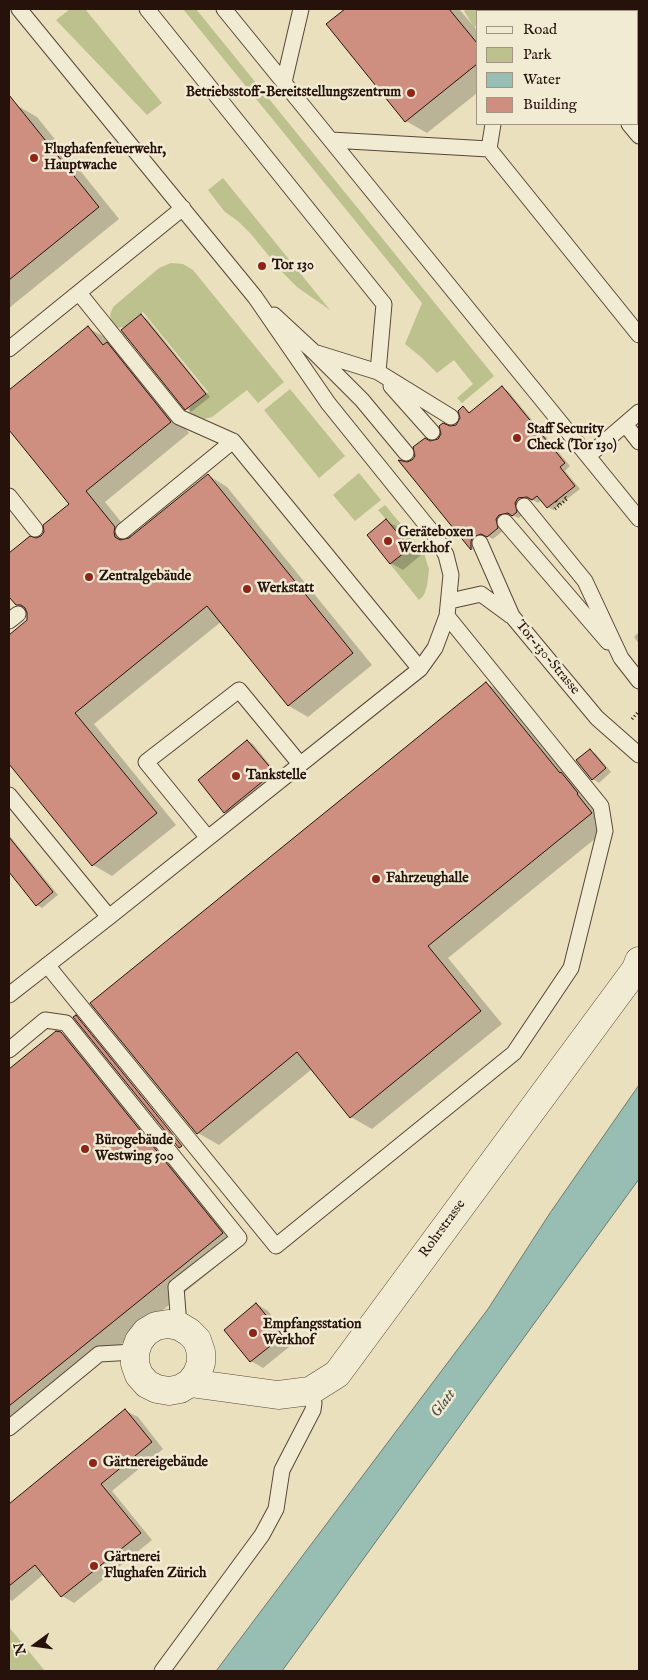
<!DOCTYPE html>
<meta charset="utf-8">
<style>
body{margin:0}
#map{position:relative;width:648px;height:1680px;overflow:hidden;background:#eae0bd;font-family:"IM FELL English",serif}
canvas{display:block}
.frame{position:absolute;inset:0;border:10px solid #27120b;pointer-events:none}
.legend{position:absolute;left:476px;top:10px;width:162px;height:115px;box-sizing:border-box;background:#f1ebd4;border:1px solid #a09484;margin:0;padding:6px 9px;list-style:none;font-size:15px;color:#27120b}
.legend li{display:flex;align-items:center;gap:10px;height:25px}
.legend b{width:25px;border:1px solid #a09484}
.north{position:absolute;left:10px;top:1620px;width:50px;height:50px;-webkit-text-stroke:4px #f1ebd4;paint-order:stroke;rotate:256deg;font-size:14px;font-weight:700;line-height:20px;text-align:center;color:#27120b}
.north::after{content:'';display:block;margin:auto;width:18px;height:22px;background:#27120b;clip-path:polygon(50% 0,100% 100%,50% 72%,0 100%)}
</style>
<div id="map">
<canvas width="648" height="1680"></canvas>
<div class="frame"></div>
<ul class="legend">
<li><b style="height:6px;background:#f1ebd4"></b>Road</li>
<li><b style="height:14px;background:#bcc18d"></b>Park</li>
<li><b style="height:14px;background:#98bdb2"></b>Water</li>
<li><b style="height:14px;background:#cf8f80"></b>Building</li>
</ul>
<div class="north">N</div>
</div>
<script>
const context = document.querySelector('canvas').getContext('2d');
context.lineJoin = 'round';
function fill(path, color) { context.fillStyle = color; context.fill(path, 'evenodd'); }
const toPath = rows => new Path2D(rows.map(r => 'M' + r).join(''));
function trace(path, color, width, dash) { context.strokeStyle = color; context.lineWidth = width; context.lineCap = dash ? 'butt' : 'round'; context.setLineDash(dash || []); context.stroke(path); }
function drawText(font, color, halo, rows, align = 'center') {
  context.font = font + ' "IM FELL English",serif'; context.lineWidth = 5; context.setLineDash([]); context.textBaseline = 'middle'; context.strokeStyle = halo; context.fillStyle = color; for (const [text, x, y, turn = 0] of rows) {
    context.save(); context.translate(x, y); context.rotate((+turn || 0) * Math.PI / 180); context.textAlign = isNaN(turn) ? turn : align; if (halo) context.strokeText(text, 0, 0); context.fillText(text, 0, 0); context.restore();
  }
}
const green = toPath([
 [70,9,85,9,162,103,147,115,56,20],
 [183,9,196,9,494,376,462,403,457,398,473,384,454,360,437,373,421,357,405,344,422,303],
 [467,9,498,9,495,11,477,11,477,25,474,27,464,11],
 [223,178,330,310,297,287,282,272,251,234,239,222,224,211,208,190],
 [171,263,183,264,193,270,284,382,258,403,247,390,212,417,200,420,189,416,190,407,208,392,143,312,125,327,116,328,112,323,110,315,113,307,159,268],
 [290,389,345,456,319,478,264,410],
 [359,473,381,500,355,521,333,495],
 [385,505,424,552,426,560,429,569,427,586,424,595,419,600,390,564,410,548,378,510],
 [9,1627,45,1671,9,1671]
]);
const water = toPath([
 [639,1085,639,1179,282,1671,216,1671,488,1309,550,1213,639,1085]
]);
const shadow = toPath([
 [347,9,459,9,477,30,477,93,427,133,406,121,327,24],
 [16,105,37,117,119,219,9,308,9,111],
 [141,316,147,319,210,397,191,412,186,408],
 [88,328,108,339,126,355,189,433,105,502,133,537,208,475,227,487,372,665,308,717,289,706,221,622,94,724,176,825,112,876,93,865,9,762,9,636,28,620,28,611,16,604,9,595,9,552,10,554,42,537,71,504,9,428,9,392],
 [502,388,508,391,570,466,565,471,580,489,553,510,548,507,541,500,538,503,533,500,524,501,522,515,519,518,514,516,505,517,501,523,503,531,493,539,487,536,478,540,476,551,472,549,401,462,407,464,412,462,430,442,439,440,450,428,457,426,462,418,464,408,471,413],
 [386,521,398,527,421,555,403,570,391,563],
 [639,632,639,644,634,637],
 [486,683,507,695,612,825,448,958,502,1024,372,1129,351,1117,312,1069,219,1145,198,1133],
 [248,741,253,744,279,776,231,815,225,812],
 [590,750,596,754,611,772,599,783,593,779,578,760],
 [9,835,58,895,42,908,37,905,9,870],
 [57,1032,61,1033,82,1045,243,1245,9,1435,9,1071],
 [257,1304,268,1311,294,1343,263,1368,251,1361],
 [126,1411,138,1417,163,1449,112,1491,152,1540,74,1603,62,1596,44,1574,12,1601,9,1599,9,1507]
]);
const building = toPath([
 [345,9,449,9,477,43,477,64,405,122,326,24,345,9],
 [9,95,99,207,9,280,9,95],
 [141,314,206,394,185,410,121,330,141,314],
 [88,326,103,345,107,342,171,422,86,491,115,527,114,532,115,537,120,540,129,538,208,474,353,653,288,706,207,606,75,713,157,813,92,866,9,764,9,635,27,620,27,613,25,608,21,605,16,605,9,597,9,553,30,536,36,538,41,536,44,532,43,525,69,504,9,430,9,390,88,326],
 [502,386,565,463,560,467,575,486,547,508,537,496,532,500,527,497,518,498,515,503,517,512,512,516,508,513,499,515,496,519,498,528,487,537,481,534,473,537,471,541,471,550,398,460,407,462,412,460,415,456,413,447,425,438,430,441,438,439,441,434,439,426,443,423,450,426,456,425,460,418,458,411,463,406,469,413,502,386],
 [386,519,410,548,390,564,367,535,386,519],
 [486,682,560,773,561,772,578,793,577,794,592,813,428,946,481,1011,350,1118,297,1052,197,1134,90,1003,486,682],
 [247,740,274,772,224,813,198,780,247,740],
 [590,749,606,768,592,780,576,760,590,749],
 [9,837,53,892,36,906,9,872,9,837],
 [76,1015,182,1146,179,1148,73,1017,76,1015],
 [56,1031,61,1032,223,1233,9,1406,9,1069,56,1031],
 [256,1303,283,1336,250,1362,224,1330,256,1303],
 [125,1409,152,1442,101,1484,141,1533,61,1597,35,1565,9,1586,9,1504,125,1409]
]);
const path = toPath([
 [556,501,560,505],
 [555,509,567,499,563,495],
 [632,719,639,711]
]);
const lane = toPath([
 [147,9,384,304,378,372],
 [224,9,639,519],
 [538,9,540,11],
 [512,11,513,9],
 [284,82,301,9],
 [493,124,489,149,639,335],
 [629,124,639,136],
 [331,140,489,149],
 [79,293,179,417,233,441,420,669],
 [274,315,315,353,362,400,406,453],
 [9,349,183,208],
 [317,353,378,372,451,417],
 [391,386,432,432],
 [625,424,639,442],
 [588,456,639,412],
 [9,496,35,529],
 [524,506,585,581,621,658,639,681],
 [505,522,608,642],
 [123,531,233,441],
 [480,543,512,616,597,718,639,755],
 [450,601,481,594,511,616],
 [9,621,18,614],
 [9,795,109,917],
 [208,838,146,762,239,690,300,764],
 [47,965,276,1246,514,1053,571,968,605,831,601,806,447,616],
 [9,995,109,917,420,669,435,648,447,616,451,575,446,555,436,537,328,403,255,297,19,9],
 [9,1050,45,1020,66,1023,239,1238,176,1287,179,1326],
 [9,1428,99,1354,135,1352],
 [162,1671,262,1535,276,1509,282,1470,313,1410,314,1403,310,1391]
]);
const street = toPath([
 [190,1383,197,1374,201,1363,201,1352,197,1340,189,1332,179,1326,168,1324,156,1326,146,1332,139,1341,135,1352,135,1364,139,1375,147,1384,157,1389,169,1391,180,1389,190,1383,278,1395,310,1391,337,1374,636,969,639,961]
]);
const markers = [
 [411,93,5,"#8f2418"],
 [34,158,5,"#8f2418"],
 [262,266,5,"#8f2418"],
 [517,438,5,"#8f2418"],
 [388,541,5,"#8f2418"],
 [89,577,5,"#8f2418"],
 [247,589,5,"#8f2418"],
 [236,776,5,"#8f2418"],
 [376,879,5,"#8f2418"],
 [85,1149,5,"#8f2418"],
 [253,1333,5,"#8f2418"],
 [93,1463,5,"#8f2418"],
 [94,1566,5,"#8f2418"]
];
const poiNames = [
 ["Betriebsstoff-Bereitstellungszentrum",401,93,"right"],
 ["Flughafenfeuerwehr,",44,150],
 ["Hauptwache",44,166],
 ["Tor 130",272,266],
 ["Staff Security",527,430],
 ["Check (Tor 130)",527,446],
 ["Geräteboxen",398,533],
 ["Werkhof",398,549],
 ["Zentralgebäude",99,577],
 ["Werkstatt",257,589],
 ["Tankstelle",246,776],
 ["Fahrzeughalle",386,879],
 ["Bürogebäude",95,1141],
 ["Westwing 500",95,1157],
 ["Empfangsstation",263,1325],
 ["Werkhof",263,1341],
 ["Gärtnereigebäude",103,1463],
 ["Gärtnerei",104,1558],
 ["Flughafen Zürich",104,1574]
];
const streetNames = [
 ["Tor-130-Strasse",547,658,50],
 ["Rohrstrasse",443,1229,-54]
];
const waterNames = [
 ["Glatt",444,1404,-54]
];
fill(green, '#bcc18d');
fill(water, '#98bdb2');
trace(water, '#6b796f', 1);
fill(shadow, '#0003');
fill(building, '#cf8f80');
trace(building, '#27120b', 1);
trace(lane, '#584638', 17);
trace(street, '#584638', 29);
trace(path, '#27120b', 3, [1, 2.5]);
trace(lane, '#f1ebd4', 15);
trace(street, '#f1ebd4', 28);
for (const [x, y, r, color] of markers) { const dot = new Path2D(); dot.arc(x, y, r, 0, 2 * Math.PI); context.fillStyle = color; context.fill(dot); trace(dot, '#f1ebd4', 2); }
drawText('bold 14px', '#27120b', '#f1ebd4', poiNames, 'left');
drawText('14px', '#27120b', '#f1ebd4', streetNames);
drawText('italic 15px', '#4f4e45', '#f1ebd4', waterNames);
</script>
